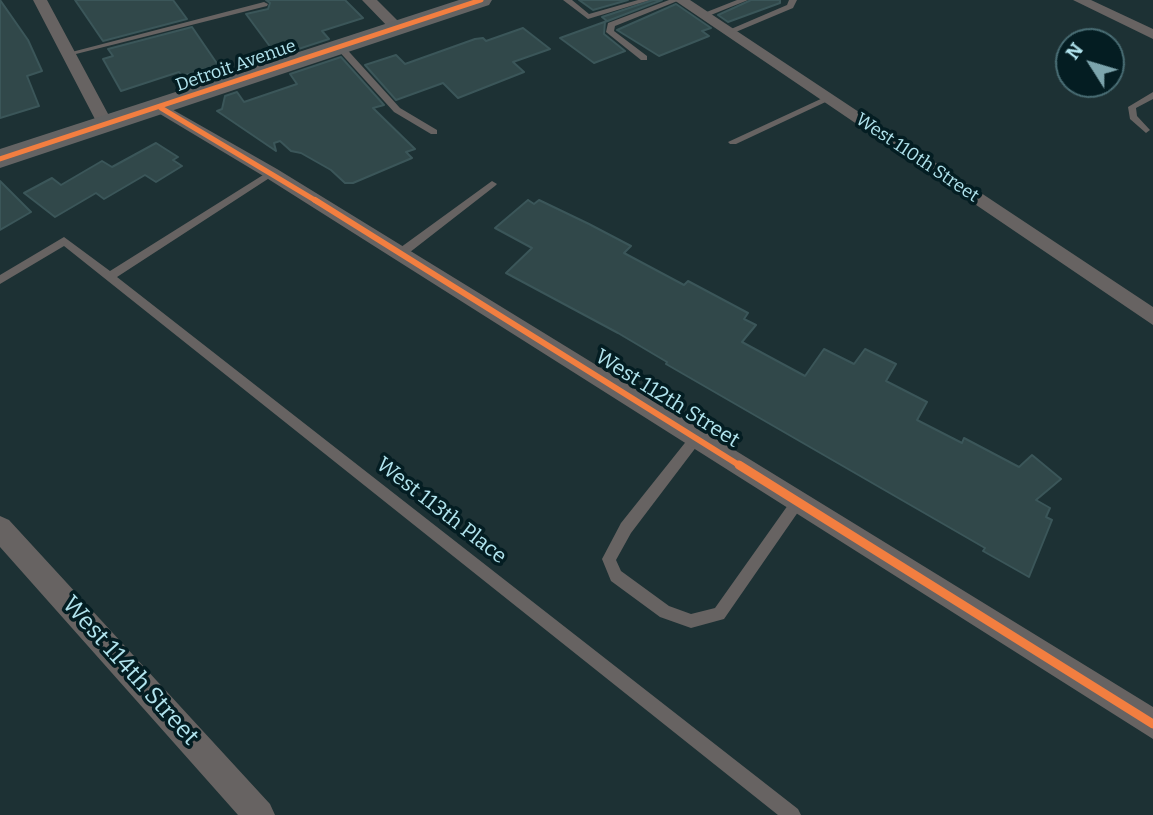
<!DOCTYPE html>
<style>
body{margin:0}
#map{position:relative;width:1153px;height:815px;overflow:hidden;background:#1d3134;font-family:Bitter,serif}
canvas{display:block}
.north{position:absolute;left:1055px;top:28px;width:70px;height:70px;box-sizing:border-box;background:#041d22;border:2px solid #496d74;border-radius:50%;rotate:307deg;font-size:19px;font-weight:700;line-height:28px;text-align:center;color:#b1e4ee}
.north::after{content:'';display:block;margin:auto;width:24px;height:32px;background:#7da5ad;clip-path:polygon(50% 0,100% 100%,50% 72%,0 100%)}
</style>
<div id="map">
<canvas width="1153" height="815"></canvas>
<div class="north">N</div>
</div>
<script>
const context = document.querySelector('canvas').getContext('2d');
context.lineJoin = 'round';
function fill(path, color) { context.fillStyle = color; context.fill(path, 'evenodd'); }
const toPath = rows => new Path2D(rows.map(r => 'M' + r).join(''));
function trace(path, color, width, dash) { context.strokeStyle = color; context.lineWidth = width; context.lineCap = dash ? 'butt' : 'round'; context.setLineDash(dash || []); context.stroke(path); }
function drawText(font, color, halo, rows, align = 'center') {
  context.font = font + ' Bitter,serif'; context.lineWidth = 7; context.setLineDash([]); context.textBaseline = 'middle'; context.strokeStyle = halo; context.fillStyle = color; for (const [text, x, y, turn = 0] of rows) {
    context.save(); context.translate(x, y); context.rotate((+turn || 0) * Math.PI / 180); context.textAlign = isNaN(turn) ? turn : align; if (halo) context.strokeText(text, 0, 0); context.fillText(text, 0, 0); context.restore();
  }
}
const building = toPath([
 [0,0,28,40,42,71,27,76,39,106,0,118,0,0],
 [75,0,173,0,187,19,103,41,75,0],
 [266,0,345,0,363,18,322,31,329,39,277,56,246,14,268,9,270,3,266,0],
 [579,0,628,0,593,10,579,0],
 [653,0,662,0,605,22,604,34,625,51,594,63,560,38,607,21,602,17,653,0],
 [751,0,780,0,780,3,728,22,718,15,751,0],
 [676,4,711,28,702,31,709,36,659,56,617,30,676,4],
 [192,27,218,65,182,76,179,72,121,91,103,59,113,56,108,49,192,27],
 [523,28,550,49,513,62,524,72,458,98,443,83,396,100,365,65,396,55,405,64,475,39,483,38,486,41,523,28],
 [341,57,384,105,373,108,415,149,406,152,412,158,353,183,345,183,331,170,301,153,291,151,280,141,274,143,276,151,217,111,222,109,225,96,237,92,244,102,297,84,290,74,341,57],
 [156,143,178,157,173,160,182,166,156,182,145,175,104,199,96,193,55,217,24,193,52,178,61,185,102,161,112,167,156,143],
 [0,181,31,212,0,230,0,181],
 [528,200,534,204,539,200,589,224,631,246,624,253,684,285,688,281,748,313,744,319,756,325,742,342,805,376,824,349,854,364,865,349,896,364,886,381,927,402,917,420,962,443,964,438,1019,467,1032,455,1061,479,1036,500,1050,508,1046,517,1052,520,1029,577,983,551,985,548,666,364,667,362,618,333,506,273,532,248,495,228,528,200]
]);
const service = toPath([
 [563,0,572,0,589,14,638,0,650,0,588,19,563,0],
 [669,0,680,0,615,26,614,31,647,56,647,60,641,60,606,32,608,23,669,0],
 [737,0,748,0,706,17,699,15,737,0],
 [789,0,797,0,793,8,731,34,724,32,787,5,789,0],
 [264,2,268,4,267,6,68,56,64,54,264,2],
 [336,44,342,44,400,108,437,130,437,134,431,134,394,112,336,48,336,44],
 [1153,92,1153,99,1136,108,1137,116,1150,130,1146,133,1130,119,1128,107,1153,92],
 [825,97,832,99,736,144,730,144,728,142,825,97],
 [271,170,274,171,274,175,117,277,798,809,801,815,778,815,64,246,0,284,0,275,64,237,110,271,271,170],
 [492,181,497,184,495,186,405,256,397,256,397,250,492,181],
 [696,433,700,434,702,438,700,442,631,533,616,560,621,571,669,606,691,614,715,608,793,498,798,496,803,498,805,502,724,619,691,628,660,617,611,581,602,559,621,523,692,434,696,433]
]);
const minor = toPath([
 [33,0,47,0,114,125,112,129,106,130,98,125,33,0],
 [362,0,377,0,401,24,401,30,391,30,362,0],
 [674,0,690,0,1153,307,1153,325,674,0],
 [1073,0,1091,0,1153,29,1153,39,1073,0],
 [161,103,277,169,1153,707,1153,739,265,177,155,111,153,108,161,103],
 [0,516,9,520,270,804,275,815,238,815,0,547,0,516]
]);
const primary = toPath([
 [459,0,492,0,489,5,0,168,0,149,459,0]
]);
const cyclewayFar2 = toPath([
 [161,108,318,202],
 [0,159,481,0]
]);
const cyclewayFar1 = toPath([
 [315,200,742,467]
]);
const cycleway = toPath([
 [739,465,1153,724]
]);
const farStreetnames = [
 ["Detroit Avenue",236,66,-19],
 ["West 110th Street",917,158,34]
];
const streetNames = [
 ["West 112th Street",667,399,32],
 ["West 113th Place",441,511,38]
];
const nearStreetnames = [
 ["West 114th Street",130,671,48]
];
fill(building, '#31484a');
trace(building, '#3b5659', 2);
fill(service, '#676362');
fill(minor, '#676362');
fill(primary, '#636363');
trace(cyclewayFar2, '#f27e40', 5);
trace(cyclewayFar1, '#f27e40', 6);
trace(cycleway, '#f27e40', 9);
drawText('18px', '#b1e4ee', '#041d22', farStreetnames);
drawText('21px', '#b1e4ee', '#041d22', streetNames);
drawText('24px', '#b1e4ee', '#041d22', nearStreetnames);
</script>
